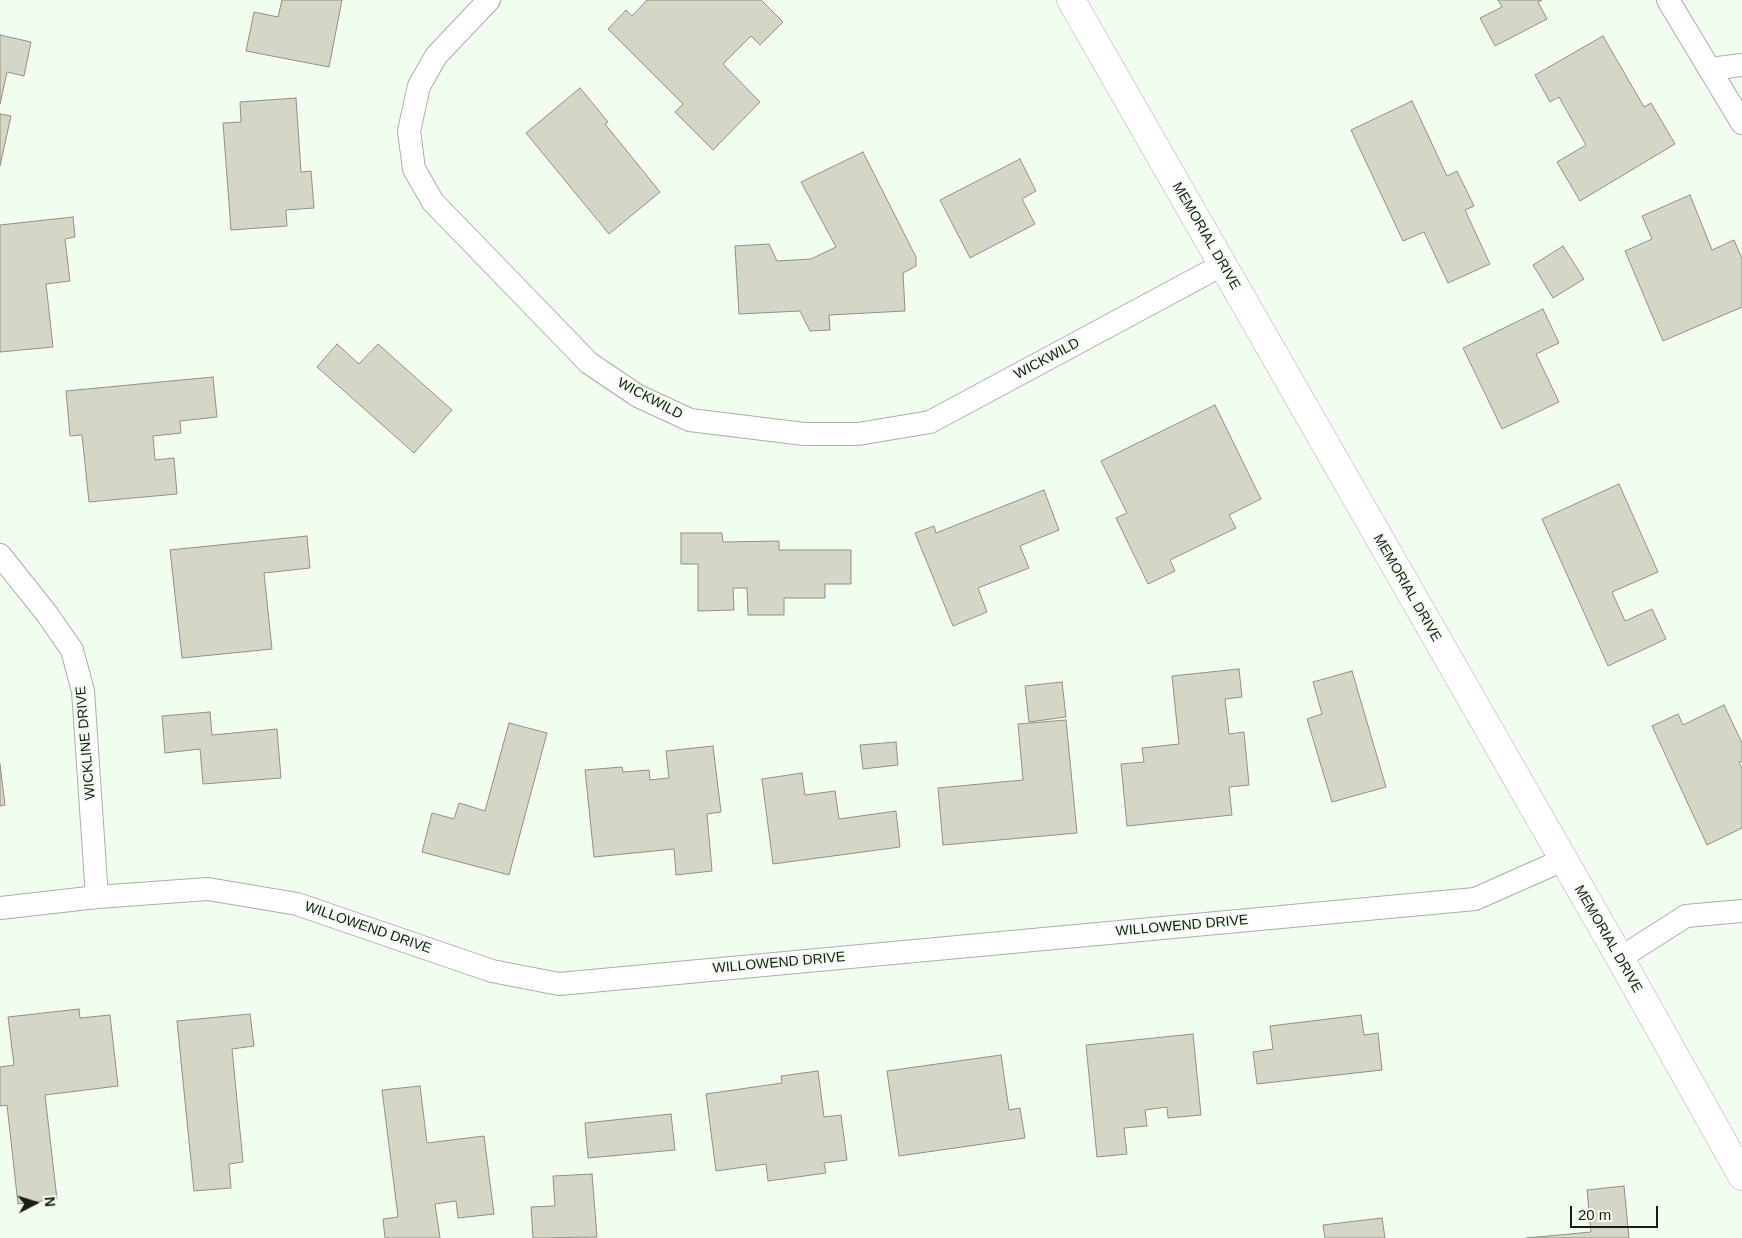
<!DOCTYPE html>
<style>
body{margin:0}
#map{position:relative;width:1742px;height:1238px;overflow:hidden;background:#f1fdee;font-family:Helvetica,sans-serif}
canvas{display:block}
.north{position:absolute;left:10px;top:1178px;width:50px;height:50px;-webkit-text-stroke:4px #f1fdee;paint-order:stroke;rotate:85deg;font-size:14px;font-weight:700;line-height:20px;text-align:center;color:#181c17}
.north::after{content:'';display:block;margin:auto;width:18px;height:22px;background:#181c17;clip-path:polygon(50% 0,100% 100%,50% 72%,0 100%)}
.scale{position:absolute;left:1570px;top:1206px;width:88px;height:22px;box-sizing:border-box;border:2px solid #181c17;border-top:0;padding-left:6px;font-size:15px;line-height:18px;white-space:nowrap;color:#181c17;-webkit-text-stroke:4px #f1fdee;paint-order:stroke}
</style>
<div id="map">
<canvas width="1742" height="1238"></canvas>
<div class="north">N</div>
<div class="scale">20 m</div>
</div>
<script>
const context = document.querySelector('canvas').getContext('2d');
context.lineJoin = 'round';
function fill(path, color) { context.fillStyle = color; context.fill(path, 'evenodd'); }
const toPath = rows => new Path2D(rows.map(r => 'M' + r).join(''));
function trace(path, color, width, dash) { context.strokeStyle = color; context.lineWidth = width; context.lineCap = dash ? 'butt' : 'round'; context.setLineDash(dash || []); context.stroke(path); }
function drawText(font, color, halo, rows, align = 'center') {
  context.font = font + ' Helvetica,sans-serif'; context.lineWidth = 4; context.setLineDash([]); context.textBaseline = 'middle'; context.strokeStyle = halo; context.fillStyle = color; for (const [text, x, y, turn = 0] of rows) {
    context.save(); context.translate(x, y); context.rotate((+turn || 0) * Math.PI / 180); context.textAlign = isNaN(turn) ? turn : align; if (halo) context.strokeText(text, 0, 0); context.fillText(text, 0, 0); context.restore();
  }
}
const building = toPath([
 [282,0,342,0,329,67,246,51,254,12,278,17,282,0],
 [647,0,761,0,783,22,760,45,751,36,723,64,760,102,713,150,675,112,683,104,608,29,626,10,632,16,647,0],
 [1498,0,1542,0,1538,2,1547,19,1495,46,1480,18,1502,7,1498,0],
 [0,35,31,42,24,76,7,72,0,104,0,35],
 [1603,36,1644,107,1651,103,1675,144,1580,201,1557,162,1586,145,1559,97,1550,102,1535,75,1603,36],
 [580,88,608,122,605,124,660,192,609,234,526,133,580,88],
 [296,98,301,172,311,171,314,208,286,210,287,226,231,230,223,123,241,122,240,102,296,98],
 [1412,101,1447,176,1457,171,1474,206,1465,210,1490,264,1448,283,1424,232,1403,241,1351,130,1412,101],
 [0,114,11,116,0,166,0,114],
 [863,152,916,257,916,266,903,273,905,311,829,315,830,330,810,331,800,311,739,314,735,246,769,244,777,261,811,259,836,247,801,182,863,152],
 [1020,159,1036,191,1022,199,1035,224,970,258,940,200,1020,159],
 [1690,195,1712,250,1734,240,1742,259,1742,307,1663,341,1625,251,1652,239,1642,216,1690,195],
 [73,217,75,237,65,239,70,281,46,284,53,347,0,352,0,225,73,217],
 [1563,246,1584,279,1553,298,1533,265,1563,246],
 [1543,309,1559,343,1536,354,1559,402,1502,429,1463,348,1543,309],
 [337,344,359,364,378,344,452,410,414,453,317,367,337,344],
 [213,377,217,417,180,421,181,433,153,436,155,460,174,458,177,494,89,502,82,435,70,436,66,391,213,377],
 [1215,405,1261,499,1229,515,1236,528,1170,560,1175,571,1148,584,1116,518,1127,513,1101,461,1215,405],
 [1619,484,1658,572,1612,592,1625,621,1652,609,1666,639,1608,666,1542,519,1619,484],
 [1044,490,1059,530,1020,546,1029,568,978,588,987,612,953,626,915,533,934,526,936,533,1044,490],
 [681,533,722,533,723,542,779,541,779,550,851,550,851,584,825,584,825,598,784,598,784,615,748,615,747,588,733,588,734,610,698,611,698,564,681,564,681,533],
 [307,536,310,568,264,573,272,649,182,658,170,550,307,536],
 [1239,669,1242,697,1225,699,1229,734,1244,732,1249,785,1229,787,1232,815,1127,826,1121,764,1144,762,1142,748,1179,744,1172,676,1239,669],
 [1352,671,1386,787,1332,802,1307,719,1322,714,1313,682,1352,671],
 [1062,682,1066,717,1029,722,1025,686,1062,682],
 [1724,705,1742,743,1742,761,1739,762,1742,769,1742,828,1707,845,1652,726,1678,714,1683,725,1724,705],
 [210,712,212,735,277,729,281,778,203,784,200,749,165,753,162,716,210,712],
 [1066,720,1077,833,943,845,938,788,1023,780,1018,724,1066,720],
 [509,723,547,733,509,875,422,852,432,813,454,819,459,803,485,811,509,723],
 [896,742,898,765,863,769,860,745,896,742],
 [713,746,721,812,707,814,712,871,676,875,674,849,594,857,585,770,622,767,623,772,649,770,650,780,669,778,666,751,713,746],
 [0,764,5,805,0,806,0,764],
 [802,773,805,795,835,791,839,819,896,811,900,847,773,864,762,779,802,773],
 [79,1009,80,1018,110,1015,118,1086,45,1095,57,1199,18,1204,7,1105,0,1106,0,1067,14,1065,8,1017,79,1009],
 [250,1014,254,1046,232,1049,243,1162,229,1164,231,1188,194,1191,177,1021,250,1014],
 [1361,1015,1364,1035,1378,1033,1382,1070,1257,1084,1253,1052,1273,1049,1270,1026,1361,1015],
 [1193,1034,1201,1115,1168,1118,1167,1107,1145,1110,1147,1126,1124,1128,1127,1154,1097,1157,1086,1045,1193,1034],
 [1001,1055,1009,1110,1020,1108,1025,1138,899,1156,887,1071,1001,1055],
 [818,1071,824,1117,841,1115,847,1160,824,1163,826,1173,768,1181,766,1164,716,1171,706,1094,782,1083,781,1076,818,1071],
 [420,1086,427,1143,484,1136,494,1214,458,1218,456,1201,435,1204,440,1238,385,1238,383,1219,398,1217,382,1090,420,1086],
 [671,1114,675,1150,588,1158,585,1123,671,1114],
 [592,1174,597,1237,533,1238,531,1207,555,1206,553,1176,592,1174],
 [1624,1186,1629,1238,1526,1238,1591,1232,1587,1190,1624,1186],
 [1382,1218,1385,1238,1325,1238,1323,1225,1382,1218]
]);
const minor = toPath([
 [489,0,436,56,419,86,409,131,414,169,433,202,589,363,638,396,690,420,804,434,858,434,930,422,1222,265],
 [1668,0,1742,123],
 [1710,69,1742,65],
 [0,555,47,614,72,650,83,691,97,897],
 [0,908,97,897,208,889,297,904,492,971,559,984,1475,899,1563,860],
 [1620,958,1686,916,1742,911]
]);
const tertiary = toPath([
 [1071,0,1620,958,1742,1176]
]);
const streetNames = [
 ["MEMORIAL DRIVE",1206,236,60],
 ["WICKWILD",1047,359,-28],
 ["WICKWILD",650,399,28],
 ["MEMORIAL DRIVE",1407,588,60],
 ["WICKLINE DRIVE",86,743,-95],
 ["WILLOWEND DRIVE",1182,926,-5],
 ["WILLOWEND DRIVE",368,928,19],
 ["MEMORIAL DRIVE",1608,939,60],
 ["WILLOWEND DRIVE",779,963,-5]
];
fill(building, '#d6d6c6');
trace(building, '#919182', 1);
trace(minor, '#a6b2a4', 24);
trace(tertiary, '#a6b2a4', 29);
trace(minor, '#fff', 22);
trace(tertiary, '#fff', 28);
drawText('14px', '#181c17', '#f1fdee', streetNames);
</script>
